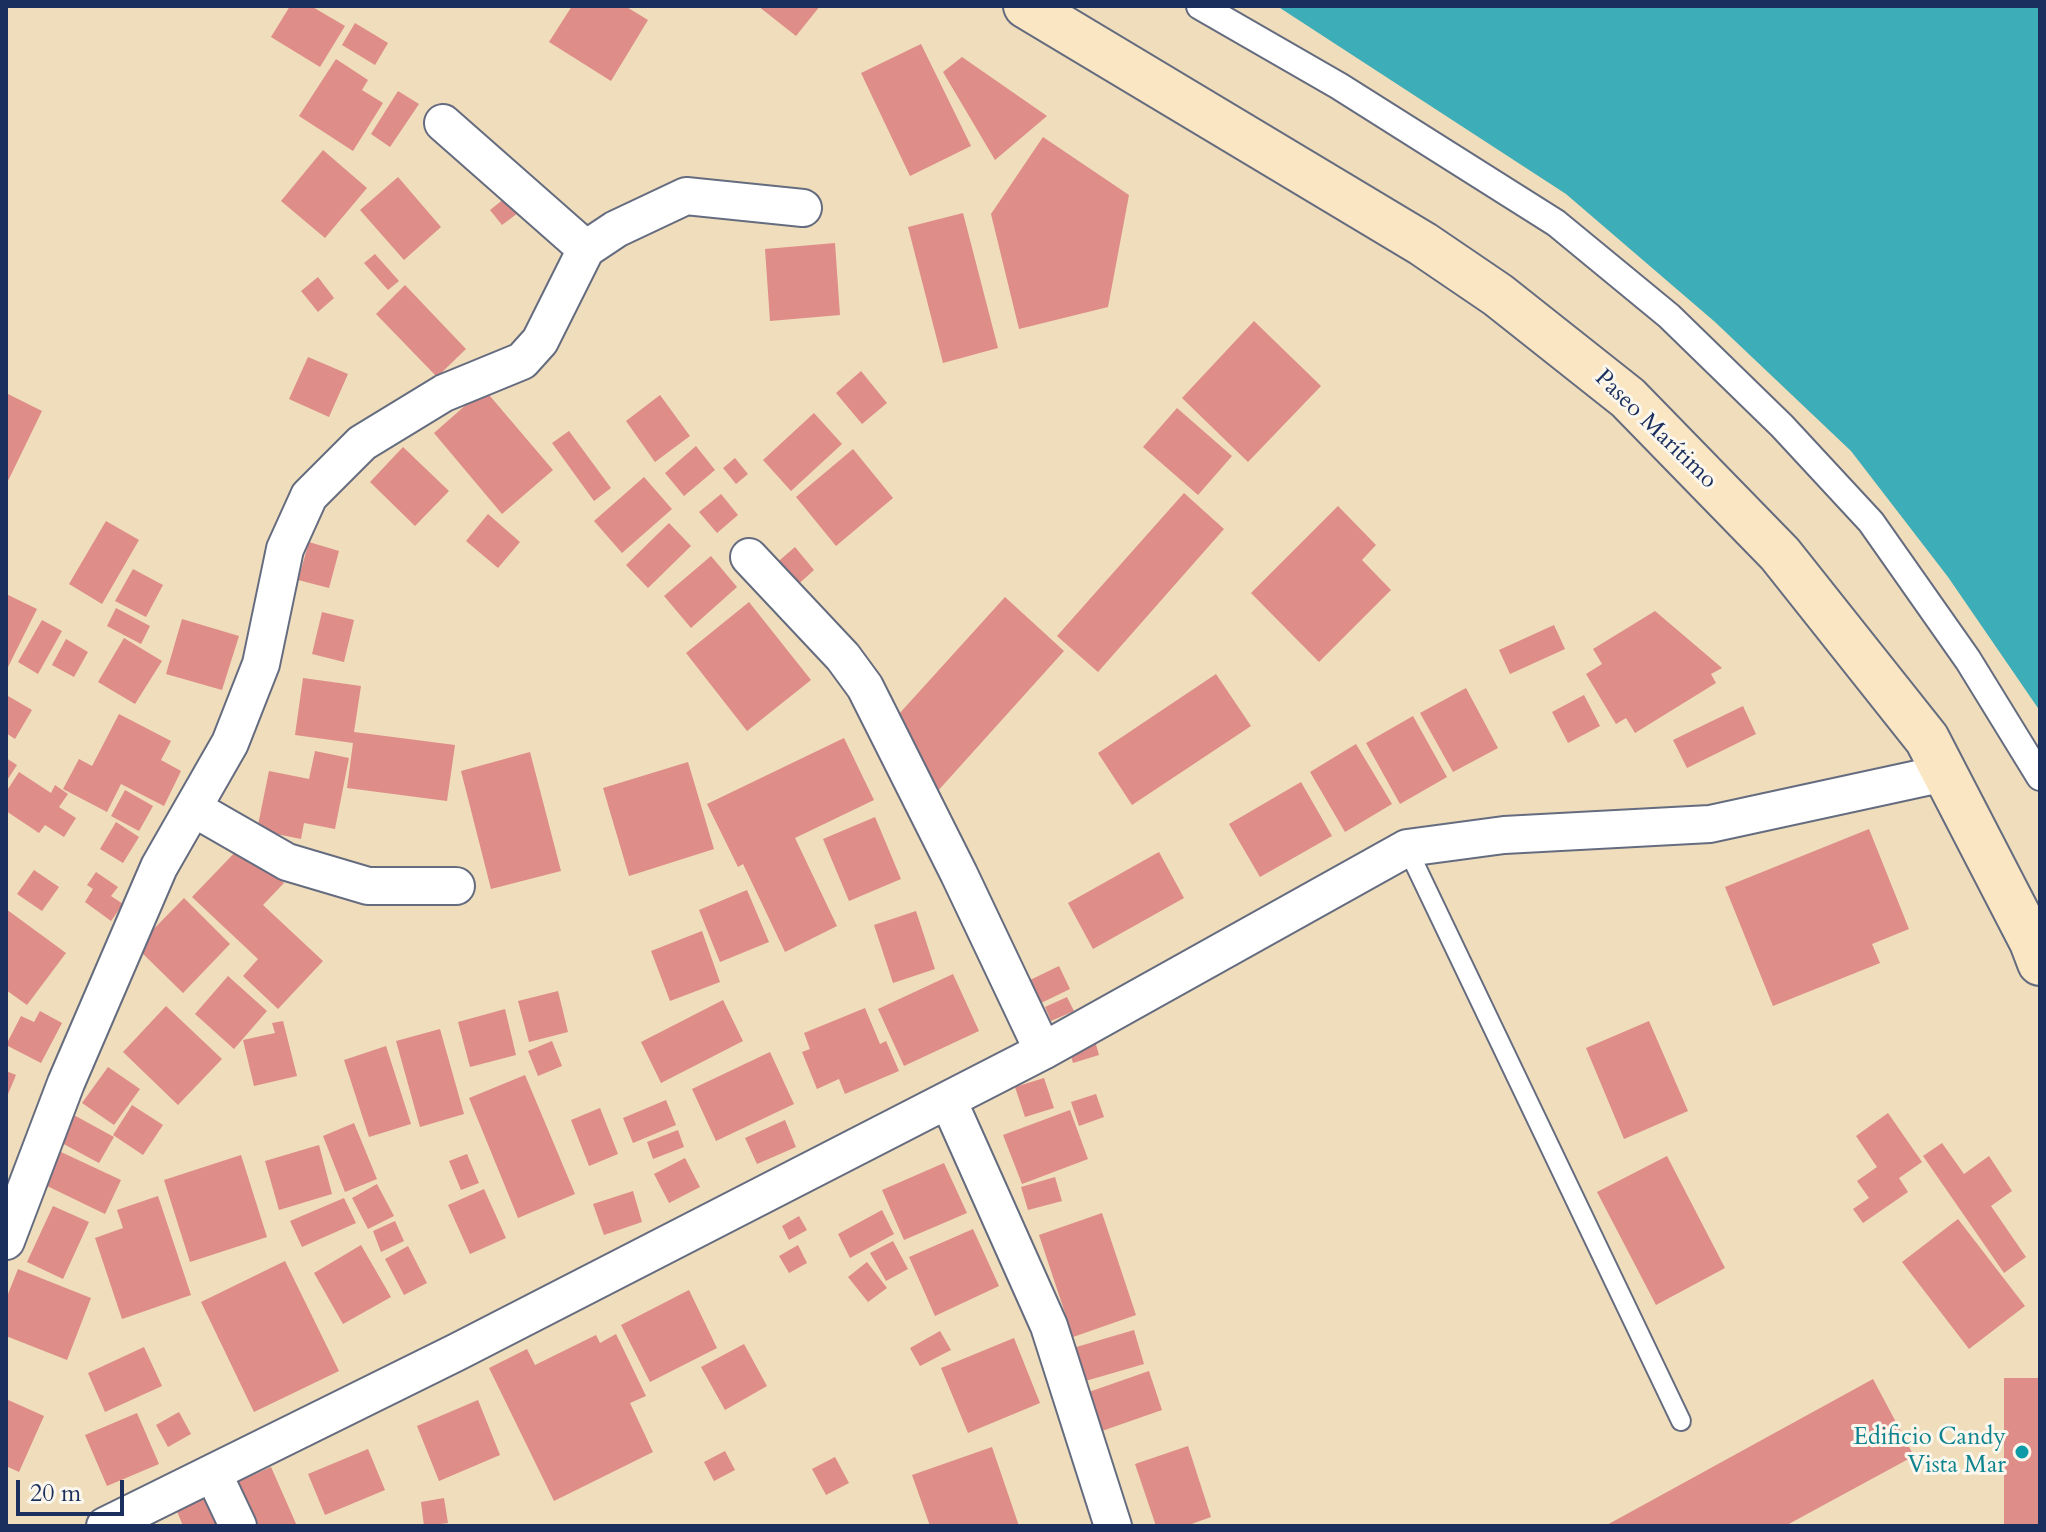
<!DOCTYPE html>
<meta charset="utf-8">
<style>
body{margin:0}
#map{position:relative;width:2046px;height:1532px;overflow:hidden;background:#efddbc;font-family:Cardo,serif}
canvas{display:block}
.frame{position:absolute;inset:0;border:8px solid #1b2f5e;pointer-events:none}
.scale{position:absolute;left:16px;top:1480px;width:108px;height:36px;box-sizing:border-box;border:4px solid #1b2f5e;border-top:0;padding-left:10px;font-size:24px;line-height:28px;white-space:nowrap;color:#1b2f5e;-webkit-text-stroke:6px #fbf7ec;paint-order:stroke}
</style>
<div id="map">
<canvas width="2046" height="1532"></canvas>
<div class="frame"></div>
<div class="scale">20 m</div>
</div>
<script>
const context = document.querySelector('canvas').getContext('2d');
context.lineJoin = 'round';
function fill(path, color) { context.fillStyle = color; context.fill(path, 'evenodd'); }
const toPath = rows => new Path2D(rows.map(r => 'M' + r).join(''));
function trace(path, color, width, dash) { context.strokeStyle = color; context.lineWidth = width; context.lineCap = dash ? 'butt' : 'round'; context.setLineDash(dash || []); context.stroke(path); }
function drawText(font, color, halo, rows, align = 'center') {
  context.font = font + ' Cardo,serif'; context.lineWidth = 6; context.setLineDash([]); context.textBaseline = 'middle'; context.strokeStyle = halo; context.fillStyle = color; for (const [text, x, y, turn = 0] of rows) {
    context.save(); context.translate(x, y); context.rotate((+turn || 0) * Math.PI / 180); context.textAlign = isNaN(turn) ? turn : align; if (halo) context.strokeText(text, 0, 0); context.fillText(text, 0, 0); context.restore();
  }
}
const water = toPath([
 [1277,6,2040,6,2040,711,1948,577,1851,451,1715,322,1566,194]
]);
const building = toPath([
 [290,6,311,6,345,26,320,67,271,37],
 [572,6,625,6,648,20,611,81,549,42],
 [758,6,820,6,796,36],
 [355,23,388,43,375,65,342,45],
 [921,44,971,146,910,176,861,73],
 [962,57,1047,116,995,160,943,72],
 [336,59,368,80,362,90,383,103,353,151,299,116],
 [398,91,419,104,390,147,371,134],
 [1043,137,1129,195,1108,307,1019,329,991,214],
 [323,150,367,188,325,238,281,201],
 [398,177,441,227,404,260,360,210],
 [505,198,518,213,502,225,490,210],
 [963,213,998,348,943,363,908,227],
 [835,243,840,315,770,321,765,249],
 [375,254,399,281,388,290,364,263],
 [318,277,334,298,318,312,301,291],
 [405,285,466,349,437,377,376,314],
 [1254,321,1321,386,1248,462,1182,398],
 [308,357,348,374,329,417,289,399],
 [861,371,887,403,862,424,836,393],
 [484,389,553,470,502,514,434,433],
 [6,393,42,411,6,485],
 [660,395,690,436,655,462,626,421],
 [1177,408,1232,456,1198,495,1143,447],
 [814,413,842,444,791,491,763,460],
 [569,431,611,488,594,501,552,443],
 [696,446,715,470,684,496,665,473],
 [403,447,449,491,415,526,370,482],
 [853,449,893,498,836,546,796,497],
 [735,458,748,474,736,484,723,468],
 [644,477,672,509,622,553,594,521],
 [1184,493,1224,529,1098,672,1057,636],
 [721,494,738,515,717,533,699,512],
 [1338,506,1376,545,1362,560,1391,590,1319,662,1251,593],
 [488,514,520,542,498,568,466,541],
 [106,521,139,540,102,604,69,584],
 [669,523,691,546,648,588,626,565],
 [309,542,339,551,329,588,298,580],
 [795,547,814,570,793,589,773,566],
 [711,556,737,587,691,628,664,596],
 [133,569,163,585,146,617,115,601],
 [6,594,37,609,6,671],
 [1005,597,1064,651,936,793,899,714],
 [749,602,811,680,747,731,686,653],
 [116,608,150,626,141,644,107,626],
 [1655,611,1722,668,1711,674,1716,683,1635,733,1626,718,1616,724,1586,674,1602,664,1593,649],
 [322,612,354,620,344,662,312,654],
 [182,619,239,636,222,690,166,674],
 [42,620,62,631,38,674,18,662],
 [1554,625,1565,649,1510,674,1499,650],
 [124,638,162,661,135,704,98,682],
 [66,639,88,652,74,677,52,665],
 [1216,674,1251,726,1132,805,1098,753],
 [303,678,361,686,354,732,455,745,447,801,347,788,353,743,295,735],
 [1466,688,1498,748,1453,772,1420,713],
 [1584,695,1600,726,1568,743,1552,712],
 [8,696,32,710,15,739,6,733,6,700],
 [1743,706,1756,734,1687,768,1673,740],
 [119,714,171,741,161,760,181,771,164,806,121,784,107,812,63,789,79,759,92,766],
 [1413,716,1447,777,1400,804,1366,743],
 [844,738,874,800,795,838,837,926,785,952,743,864,738,867,707,804],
 [1356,744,1392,804,1345,832,1310,772],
 [315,751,349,758,335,829,304,823,301,839,257,830,269,771,309,779],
 [530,752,561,871,491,889,461,771],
 [6,758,17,765,6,782],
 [688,762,714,849,629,876,603,788],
 [19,772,51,793,55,785,68,794,59,807,76,818,64,837,45,825,39,833,6,811,6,792],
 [1301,782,1332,836,1260,877,1229,824],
 [125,790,153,806,139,831,111,816],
 [875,817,901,879,849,901,823,839],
 [116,822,139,837,123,863,100,849],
 [1869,829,1909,929,1872,944,1880,963,1773,1006,1725,887],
 [243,844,284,883,263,905,323,961,278,1009,243,976,258,959,192,897],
 [1159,852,1184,898,1093,949,1068,903],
 [34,870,59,887,42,911,17,894],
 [96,872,118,887,111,896,123,904,111,921,85,902,93,889,87,885],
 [747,890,769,942,720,962,699,910],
 [184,898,230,944,183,993,136,947],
 [6,909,66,953,27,1005,6,990],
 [916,911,935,969,893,983,874,925],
 [702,931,720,982,670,1001,651,951],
 [1059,966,1070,989,1039,1004,1028,981],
 [953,974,979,1031,904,1066,878,1009],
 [228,976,267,1011,234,1049,195,1014],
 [558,991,568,1032,529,1042,518,1001],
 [1067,997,1074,1011,1051,1021,1045,1007],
 [723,1000,743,1041,661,1083,641,1042],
 [166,1006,222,1059,178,1105,123,1052],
 [865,1008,880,1044,886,1041,899,1071,845,1094,839,1079,817,1089,802,1052,810,1049,804,1033],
 [505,1009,516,1055,470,1067,458,1022],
 [40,1011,62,1023,41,1063,6,1045,21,1016,34,1022],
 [283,1021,297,1076,254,1086,243,1040,275,1033,272,1023],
 [1649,1021,1688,1111,1624,1139,1586,1048],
 [440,1029,464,1114,420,1127,396,1041],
 [552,1041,562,1066,538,1076,528,1051],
 [1095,1041,1099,1055,1073,1063,1069,1049],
 [386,1046,411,1124,369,1137,344,1060],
 [770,1052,794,1104,716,1141,692,1089],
 [108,1067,140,1089,114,1125,82,1103],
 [6,1071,16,1075,6,1099],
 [525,1075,575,1194,518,1218,469,1098],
 [1044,1078,1054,1108,1025,1117,1015,1087],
 [1096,1094,1104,1117,1079,1126,1071,1102],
 [666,1100,676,1125,633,1143,623,1118],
 [132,1105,163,1125,143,1155,113,1135],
 [600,1108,618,1154,589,1166,571,1120],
 [1070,1110,1088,1159,1022,1184,1003,1135],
 [1888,1113,1922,1162,1899,1178,1908,1192,1863,1223,1853,1209,1869,1198,1857,1181,1877,1167,1856,1136],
 [72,1114,114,1137,99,1163,58,1141],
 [785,1120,796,1147,757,1164,745,1138],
 [354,1123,377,1179,345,1192,323,1136],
 [678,1130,684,1147,653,1159,647,1142],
 [1942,1143,1964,1174,1989,1156,2012,1191,1991,1206,2026,1257,2004,1273,1923,1156],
 [319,1145,332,1194,279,1210,265,1161],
 [61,1152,121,1180,105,1214,45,1185],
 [467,1154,479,1183,461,1190,449,1161],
 [241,1155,267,1237,190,1262,164,1180],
 [1667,1156,1725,1268,1656,1305,1597,1192],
 [685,1158,700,1187,669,1203,654,1174],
 [944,1163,967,1213,904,1240,882,1190],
 [1055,1177,1062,1201,1028,1210,1021,1187],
 [377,1184,394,1216,368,1229,352,1198],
 [484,1189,506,1238,470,1254,448,1205],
 [633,1191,642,1222,604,1235,593,1204],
 [158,1196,191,1295,122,1319,95,1238,123,1228,117,1210],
 [344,1198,356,1223,302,1247,290,1221],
 [53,1206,89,1222,63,1279,27,1262],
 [882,1210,894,1234,850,1258,838,1234],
 [1102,1213,1136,1315,1073,1337,1039,1235],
 [799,1216,807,1230,789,1240,782,1226],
 [1958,1219,2025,1306,1969,1349,1902,1262],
 [395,1221,404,1241,381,1252,373,1231],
 [973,1229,999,1286,935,1316,909,1257],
 [893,1241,908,1269,886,1281,870,1253],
 [361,1245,391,1297,343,1324,314,1273],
 [798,1245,807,1263,789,1273,779,1256],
 [408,1246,427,1283,404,1295,385,1259],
 [285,1261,339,1371,254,1412,201,1302],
 [867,1262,887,1288,868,1302,848,1277],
 [18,1269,91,1298,67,1360,6,1336,6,1299],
 [689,1290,717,1348,650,1382,621,1325],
 [1134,1330,1144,1364,1082,1382,1073,1348],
 [940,1331,951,1350,920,1366,910,1348],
 [616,1334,646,1396,630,1403,653,1452,554,1501,489,1368,527,1349,535,1365,596,1335,600,1343],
 [1014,1338,1040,1403,968,1433,941,1368],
 [744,1344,767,1386,725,1410,701,1367],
 [144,1347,162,1386,105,1412,88,1373],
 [1149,1371,1162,1410,1099,1432,1086,1393],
 [2004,1378,2040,1378,2040,1526,2004,1526],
 [1873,1379,1914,1456,1785,1526,1605,1526],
 [6,1399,44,1416,19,1472,6,1466],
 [478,1400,500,1455,439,1481,417,1426],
 [179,1412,191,1434,168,1447,156,1425],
 [137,1413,159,1464,107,1486,85,1435],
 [1188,1446,1211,1517,1186,1526,1156,1526,1135,1464],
 [992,1447,1019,1526,930,1526,912,1475],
 [368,1449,385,1490,325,1515,308,1474],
 [725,1451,735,1470,714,1481,704,1462],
 [835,1457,849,1483,826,1495,812,1469],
 [271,1467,297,1526,256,1526,237,1482],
 [208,1497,217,1526,183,1526,176,1509],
 [444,1498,448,1523,424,1526,421,1502]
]);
const service = toPath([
 [1407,848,1681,1421]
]);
const pedestrian = toPath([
 [1200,6,1339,86,1556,223,1669,316,1782,426,1871,522,1968,660,2040,777]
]);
const minor = toPath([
 [443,123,586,249],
 [749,557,843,657,865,687,959,874,1043,1051],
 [193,808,287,862,368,886,456,886],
 [948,1100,1049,1326,1113,1526],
 [6,1241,66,1083,159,867,230,743,261,664,285,549,309,496,362,443,444,393,522,361,540,341,586,249,616,229,686,196,803,208],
 [213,1473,238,1526],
 [105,1526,457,1352,1043,1051,1407,848,1504,835,1710,824,1945,773]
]);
const secondary = toPath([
 [1026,6,1423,244,1498,295,1628,398,1780,554,1927,739,2032,942,2040,963]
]);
const markers = [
 [2022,1452,8,"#0f9aa8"]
];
const streetNames = [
 ["Paseo Marítimo",1655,430,44]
];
const cultureNames = [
 ["Edificio Candy",2006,1438],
 ["Vista Mar",2006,1466]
];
fill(water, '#3dadb8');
fill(building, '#de8d88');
trace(service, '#656c7f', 22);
trace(pedestrian, '#656c7f', 30);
trace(minor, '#656c7f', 40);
trace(secondary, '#656c7f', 48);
trace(service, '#fff', 18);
trace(pedestrian, '#fff', 26);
trace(minor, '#fff', 36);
trace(secondary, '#fbe6c3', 44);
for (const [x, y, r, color] of markers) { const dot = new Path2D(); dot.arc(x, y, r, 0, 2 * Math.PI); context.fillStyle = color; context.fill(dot); trace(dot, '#fbf7ec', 3); }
drawText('24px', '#1b2f5e', '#fbf7ec', streetNames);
drawText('24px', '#0d838f', '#fbf7ec', cultureNames, 'right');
</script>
